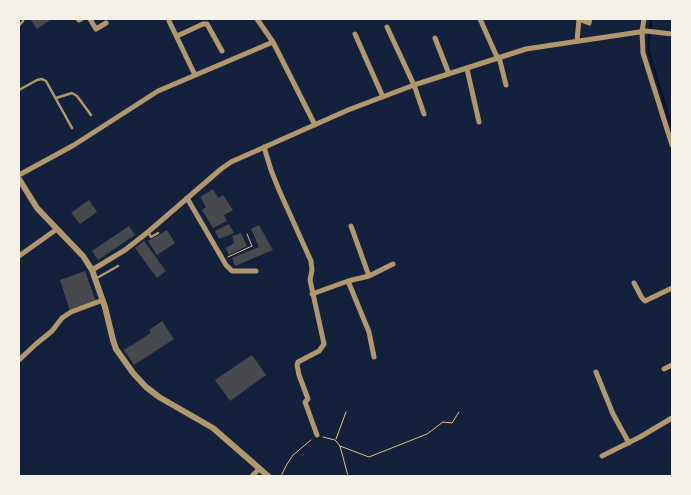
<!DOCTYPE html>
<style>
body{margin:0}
#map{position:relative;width:691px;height:495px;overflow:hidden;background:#14213d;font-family:Helvetica,sans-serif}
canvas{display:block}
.frame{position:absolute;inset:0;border:20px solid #f6f1e7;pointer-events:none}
</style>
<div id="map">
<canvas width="691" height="495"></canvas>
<div class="frame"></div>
</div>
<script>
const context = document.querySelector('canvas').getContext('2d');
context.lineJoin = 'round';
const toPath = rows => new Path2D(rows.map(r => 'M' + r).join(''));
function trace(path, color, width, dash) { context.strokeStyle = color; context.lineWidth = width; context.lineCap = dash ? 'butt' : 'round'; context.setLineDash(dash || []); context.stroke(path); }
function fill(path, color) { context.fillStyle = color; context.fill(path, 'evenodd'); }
const stream = toPath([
 [651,19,648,49,672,128]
]);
const building = toPath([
 [30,19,52,19,37,29],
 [213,189,218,198,223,195,233,210,224,215,227,221,213,228,202,210,206,207,200,197],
 [89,200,97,212,80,224,71,213],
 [229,224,234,233,219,239,215,231],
 [259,225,273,250,235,266,232,258,259,247,251,229],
 [129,226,135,235,98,260,92,251],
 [167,230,175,243,157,255,148,241],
 [241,233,247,246,229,255,226,248,234,243,232,236],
 [144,241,166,271,157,278,135,248],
 [85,271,96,302,70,311,60,280],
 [162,321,174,339,134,365,124,350,151,333,149,330],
 [252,355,266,375,230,401,215,380]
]);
const path = toPath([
 [228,257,252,246,247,234],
 [323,437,335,440,340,446,348,476],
 [336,439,346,412],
 [340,446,369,457,427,434,443,422,452,423,459,412],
 [281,476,287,464,293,455,311,440]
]);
const service = toPath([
 [19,25,23,21],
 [19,90,37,80,42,79,46,81,72,128],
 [56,98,72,93,77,96,91,115],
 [148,232,151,237,158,233],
 [97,278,118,266]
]);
const minor = toPath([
 [78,19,79,20,81,19],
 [90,19,96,29,106,23],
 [257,19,273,42,315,125],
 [480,19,497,57],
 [579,19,589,23,590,19],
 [644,19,642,31,643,53,672,145],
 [169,21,195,75],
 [387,27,414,85,424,114],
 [355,34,383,97],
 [177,36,203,24,207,24,222,51],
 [435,38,449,74],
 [577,41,579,19],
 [499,57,506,85],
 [467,69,479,122],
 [264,147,271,170,279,190,311,261,312,270,310,280,324,344,319,351,298,362,297,365,299,375,308,399,305,402,317,435],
 [19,175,74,145,158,91,273,42],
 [187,198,226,265,232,271,256,271],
 [351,226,369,276],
 [19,256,57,229],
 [92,270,125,250,148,232,221,169,231,162,348,110,414,85,526,49,646,31,672,34],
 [348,281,369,276,393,264],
 [634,283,642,298,645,301,672,288],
 [312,294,348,281,369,332,374,357],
 [19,360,36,344,52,331,62,318,71,312,103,300],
 [664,369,672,365],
 [596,372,613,414,629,443],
 [602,456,640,437,672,418],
 [252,476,259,469]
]);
const tertiary = toPath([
 [19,179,37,208,57,229,83,256,92,270,105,307,113,340,116,349,133,373,146,387,159,397,213,428,268,476]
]);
trace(stream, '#0b132b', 2.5);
fill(building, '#48494c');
trace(path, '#e5c07b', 1);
trace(service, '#b1986c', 2.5);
trace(minor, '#b1986c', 5);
trace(tertiary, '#b1986c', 6);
</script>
